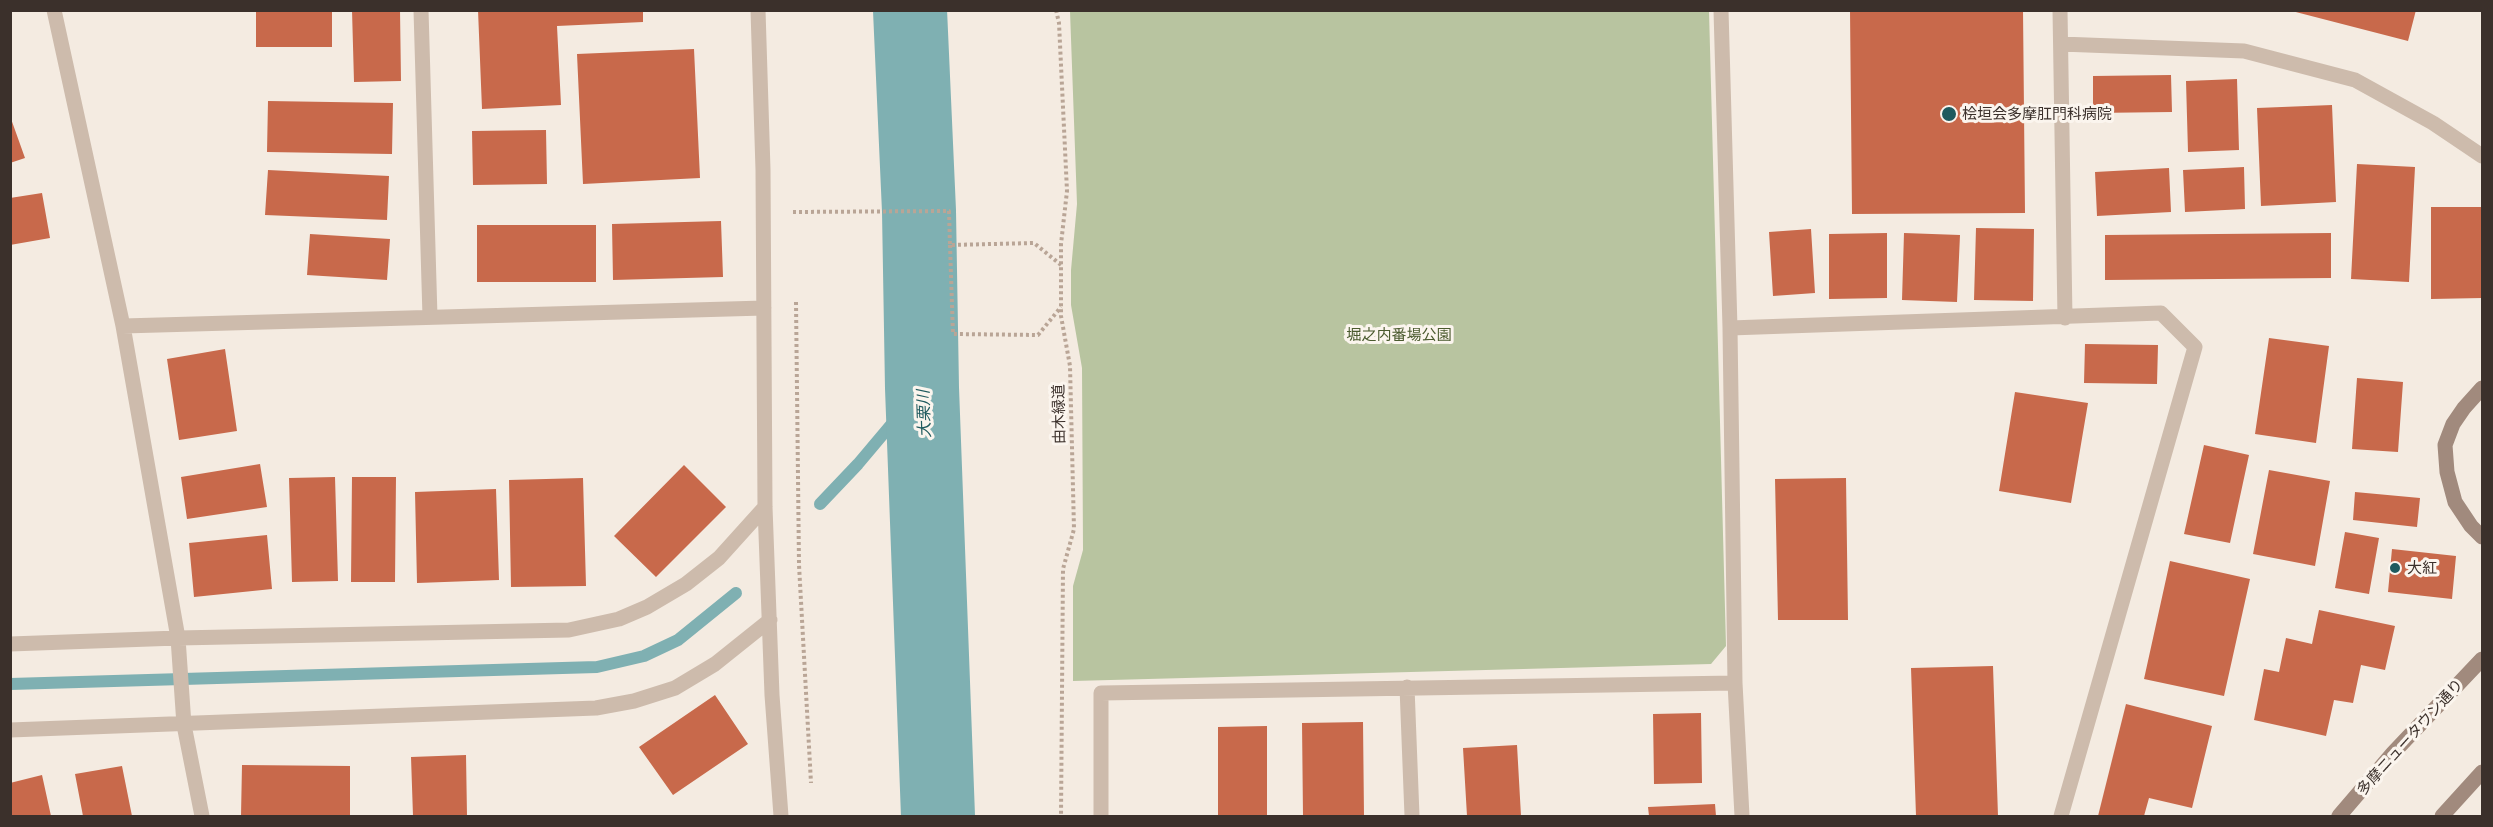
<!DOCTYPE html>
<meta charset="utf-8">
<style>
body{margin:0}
#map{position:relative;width:2493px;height:827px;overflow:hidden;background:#f4ebe1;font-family:Ubuntu,sans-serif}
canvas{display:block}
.frame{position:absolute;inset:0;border:12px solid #3b302b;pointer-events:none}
</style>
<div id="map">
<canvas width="2493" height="827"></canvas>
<div class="frame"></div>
</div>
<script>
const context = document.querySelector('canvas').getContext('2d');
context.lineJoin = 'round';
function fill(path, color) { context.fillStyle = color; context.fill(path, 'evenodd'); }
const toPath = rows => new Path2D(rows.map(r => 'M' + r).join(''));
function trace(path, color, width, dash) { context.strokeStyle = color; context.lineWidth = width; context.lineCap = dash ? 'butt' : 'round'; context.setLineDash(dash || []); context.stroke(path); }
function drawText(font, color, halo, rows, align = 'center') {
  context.font = font + ' Ubuntu,"Noto Sans JP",sans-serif'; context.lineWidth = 6; context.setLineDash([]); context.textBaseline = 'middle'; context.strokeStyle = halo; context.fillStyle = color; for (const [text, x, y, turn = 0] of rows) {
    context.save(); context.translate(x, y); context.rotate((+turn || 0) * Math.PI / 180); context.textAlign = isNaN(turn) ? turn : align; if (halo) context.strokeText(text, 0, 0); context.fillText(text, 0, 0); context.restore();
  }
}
const green = toPath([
 [1070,11,1709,11,1726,646,1711,664,1073,681,1073,586,1083,550,1082,368,1071,305,1071,270,1077,204]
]);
const stream = toPath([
 [820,504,858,464,922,388],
 [10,684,597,667,644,656,678,640,736,593]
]);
const river = toPath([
 [910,10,919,211,922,388,938,816]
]);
const building = toPath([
 [256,10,332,10,332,47,256,47],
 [352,10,400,10,401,81,354,82],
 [478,10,643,10,643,22,557,26,561,105,482,109],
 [1850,10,2023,10,2025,213,1852,214],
 [2288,10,2416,10,2408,41],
 [694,49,700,178,583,184,577,54],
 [2171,75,2172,112,2093,113,2093,76],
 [2237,79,2239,150,2188,152,2186,81],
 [268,101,393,103,392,154,267,152],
 [2332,105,2336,202,2261,206,2257,108],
 [10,116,25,158,10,163],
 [546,130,547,184,473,185,472,131],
 [2357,164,2415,167,2409,282,2351,279],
 [2244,167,2245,209,2185,212,2183,170],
 [2169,168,2171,212,2097,216,2095,172],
 [268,170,389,176,387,220,265,215],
 [42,193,50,238,10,245,10,198],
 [2431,207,2482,207,2482,298,2431,299],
 [721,221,723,277,613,280,612,224],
 [477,225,596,225,596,282,477,282],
 [1976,228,2034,229,2033,301,1974,300],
 [1811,229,1815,293,1773,296,1769,232],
 [1887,233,1887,298,1829,299,1829,234],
 [1904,233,1960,235,1957,302,1902,300],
 [2331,233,2331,278,2105,280,2105,235],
 [310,234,390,239,387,280,307,275],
 [2269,338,2329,346,2316,443,2255,434],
 [2085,344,2158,345,2157,384,2084,383],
 [225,349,237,431,179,440,167,359],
 [2357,378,2403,382,2398,452,2352,449],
 [2015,392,2088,403,2071,503,1999,491],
 [2204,445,2249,455,2230,543,2184,534],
 [260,464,267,507,187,519,181,477],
 [684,465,726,507,656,577,614,536],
 [2269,470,2330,481,2315,566,2253,554],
 [335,477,338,581,292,582,289,478],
 [352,477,396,477,395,582,351,582],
 [583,478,586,586,511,587,509,480],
 [1846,478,1848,620,1778,620,1775,479],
 [496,489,499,580,417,583,415,492],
 [2355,492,2420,498,2417,527,2353,520],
 [2345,532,2379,538,2369,594,2335,588],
 [267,535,272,589,194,597,189,543],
 [2392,549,2456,556,2452,599,2388,592],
 [2170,561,2250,579,2224,696,2144,679],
 [2319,610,2395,626,2385,670,2361,665,2353,703,2334,700,2326,736,2254,720,2264,669,2279,672,2286,638,2312,644],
 [1993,666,1998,816,1916,816,1911,668],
 [715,695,748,744,673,795,639,747],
 [2126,704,2212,726,2192,808,2149,798,2144,816,2098,816],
 [1701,713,1702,783,1654,784,1653,714],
 [1363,722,1364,816,1303,816,1302,723],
 [1267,726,1267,816,1218,816,1218,727],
 [1517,745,1521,816,1467,816,1463,748],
 [466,755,467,816,413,816,411,757],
 [242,765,350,766,350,816,241,816],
 [122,766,132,816,83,816,75,774],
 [42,775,51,816,10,816,10,783],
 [1715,804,1716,816,1649,816,1648,807]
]);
const path = toPath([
 [1056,10,1059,23,1067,191,1061,244,1061,316,1070,366,1074,529,1063,569,1061,816],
 [793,212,949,211,950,245,1034,243,1061,265],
 [950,245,953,334,1038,335,1061,307],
 [796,302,799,565,811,783]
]);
const street = toPath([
 [54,10,123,326,178,638,184,725,202,816],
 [421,10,430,317],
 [758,10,763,170,765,507,772,695,781,816],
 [2060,10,2065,318],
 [2061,44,2244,51,2355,80,2433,123,2482,156],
 [123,326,764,308],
 [1730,328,2161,313,2195,347,2061,816],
 [10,644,178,638,569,630,619,619,647,607,686,584,719,558,765,507],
 [1735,683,1742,816],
 [1407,687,1412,816],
 [10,730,596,708,634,701,675,688,715,664,770,620],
 [1101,816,1101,693,1735,683,1730,328,1721,10]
]);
const secondary = toPath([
 [2482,388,2464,408,2453,424,2445,445,2447,472,2455,502,2471,526,2482,537],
 [2339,816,2393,753,2482,659],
 [2442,816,2482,772]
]);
const markers = [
 [1949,114,8,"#1f5a5e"],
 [2395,568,6,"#1f5a5e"]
];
const poiNames = [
 ["桧垣会多摩肛門科病院",1962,114],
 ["大紅",2407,568]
];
const parkNames = [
 ["堀之内番場公園",1399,335]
];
const streetNames = [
 ["由木緑道",1059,414,-91],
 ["多摩ニュータウン通り",2410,737,-48]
];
const waterNames = [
 ["大栗川",924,414,-92]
];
fill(green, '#b8c4a0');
trace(stream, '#7fb0b2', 12);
trace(river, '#7fb0b2', 74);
fill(building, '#c8694b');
trace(path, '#b9a596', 4, [3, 3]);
trace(street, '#cdbbac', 15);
trace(secondary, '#a18a7d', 15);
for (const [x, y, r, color] of markers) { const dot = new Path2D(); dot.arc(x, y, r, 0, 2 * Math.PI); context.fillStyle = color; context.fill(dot); trace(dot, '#fbf5ee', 2); }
drawText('15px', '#3b302b', '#fbf5ee', poiNames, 'left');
drawText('15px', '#4a5a2e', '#fbf5ee', parkNames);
drawText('15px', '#3b302b', '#fbf5ee', streetNames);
drawText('italic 16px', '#1f5a5e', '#fbf5ee', waterNames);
</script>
